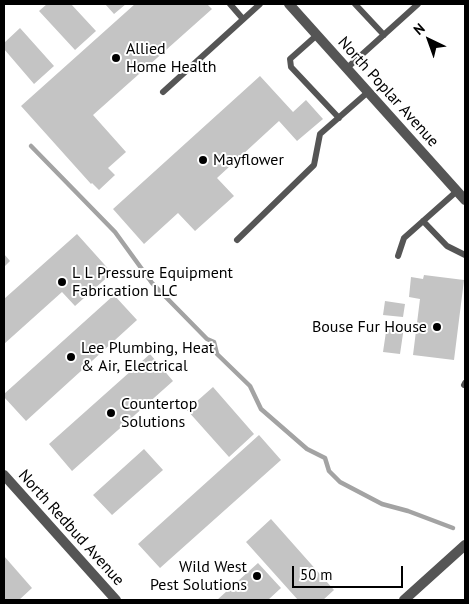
<!DOCTYPE html>
<style>
body{margin:0}
#map{position:relative;width:469px;height:604px;overflow:hidden;background:#fff;font-family:"PT Sans",sans-serif}
canvas{display:block}
.frame{position:absolute;inset:0;border:5px solid #000;pointer-events:none}
.north{position:absolute;left:404px;top:15px;width:50px;height:50px;-webkit-text-stroke:4px #fff;paint-order:stroke;rotate:318deg;font-size:14px;font-weight:700;line-height:20px;text-align:center;color:#000}
.north::after{content:'';display:block;margin:auto;width:18px;height:22px;background:#000;clip-path:polygon(50% 0,100% 100%,50% 72%,0 100%)}
.scale{position:absolute;left:292px;top:566px;width:111px;height:22px;box-sizing:border-box;border:2px solid #000;border-top:0;padding-left:6px;font-size:15px;line-height:18px;white-space:nowrap;color:#000;-webkit-text-stroke:4px #fff;paint-order:stroke}
</style>
<div id="map">
<canvas width="469" height="604"></canvas>
<div class="frame"></div>
<div class="north">N</div>
<div class="scale">50 m</div>
</div>
<script>
const context = document.querySelector('canvas').getContext('2d');
context.lineJoin = 'round';
const toPath = rows => new Path2D(rows.map(r => 'M' + r).join(''));
function trace(path, color, width, dash) { context.strokeStyle = color; context.lineWidth = width; context.lineCap = dash ? 'butt' : 'round'; context.setLineDash(dash || []); context.stroke(path); }
function fill(path, color) { context.fillStyle = color; context.fill(path, 'evenodd'); }
function drawText(font, color, halo, rows, align = 'center') {
  context.font = font + ' "PT Sans",sans-serif'; context.lineWidth = 4; context.setLineDash([]); context.textBaseline = 'middle'; context.strokeStyle = halo; context.fillStyle = color; for (const [text, x, y, turn = 0] of rows) {
    context.save(); context.translate(x, y); context.rotate((+turn || 0) * Math.PI / 180); context.textAlign = isNaN(turn) ? turn : align; if (halo) context.strokeText(text, 0, 0); context.fillText(text, 0, 0); context.restore();
  }
}
const stream = toPath([
 [31,146,115,232,152,283,207,339,214,342,217,354,250,386,261,409,307,449,325,458,329,471,340,482,382,504,408,511,453,528]
]);
const building = toPath([
 [47,4,71,4,96,31,75,50,39,11],
 [105,4,126,4,114,14],
 [135,4,207,4,212,9,93,115,126,152,108,168,115,175,99,190,92,183,91,184,21,106],
 [20,28,54,66,34,84,4,49,4,43],
 [260,76,293,112,306,100,323,119,297,141,279,121,217,178,234,196,195,231,178,213,144,244,113,209],
 [77,234,112,273,75,306,62,292,4,344,4,299],
 [4,254,10,261,4,267],
 [424,275,464,280,454,360,413,355,420,299,409,297,411,277,423,279],
 [114,295,137,320,26,421,4,397,4,394],
 [385,301,405,304,403,317,383,315],
 [387,325,404,327,400,354,383,352],
 [150,354,173,381,72,471,49,444],
 [213,387,254,434,229,457,187,410],
 [259,435,281,460,160,568,138,544],
 [144,449,163,470,112,515,93,495],
 [271,519,334,590,323,600,298,600,246,542],
 [4,556,32,588,19,600,4,600],
 [258,563,281,588,268,600,217,600]
]);
const lane = toPath([
 [230,4,243,19],
 [355,4,384,35],
 [317,35,290,59,291,67,339,118],
 [347,68,418,4],
 [163,92,260,4],
 [423,221,447,246,465,255],
 [237,240,314,165,320,134,368,92],
 [398,256,404,238,457,191],
 [464,385,465,383]
]);
const street = toPath([
 [289,4,465,200],
 [4,475,116,600],
 [404,600,465,545]
]);
const markers = [
 [116,58,5,"#000"],
 [203,160,5,"#000"],
 [62,282,5,"#000"],
 [437,327,5,"#000"],
 [71,357,5,"#000"],
 [111,413,5,"#000"],
 [257,576,5,"#000"]
];
const poiNames = [
 ["Allied",126,49],
 ["Home Health",126,67],
 ["Mayflower",213,160],
 ["L L Pressure Equipment",72,273],
 ["Fabrication LLC",72,291],
 ["Bouse Fur House",427,327,"right"],
 ["Lee Plumbing, Heat",81,348],
 ["& Air, Electrical",81,366],
 ["Countertop",121,404],
 ["Solutions",121,422],
 ["Wild West",247,567,"right"],
 ["Pest Solutions",247,585,"right"]
];
const streetNames = [
 ["North Poplar Avenue",388,92,48],
 ["North Redbud Avenue",71,528,48]
];
trace(stream, '#a3a3a3', 4.5);
fill(building, '#c4c4c4');
trace(lane, '#555', 6);
trace(street, '#555', 10);
for (const [x, y, r, color] of markers) { const dot = new Path2D(); dot.arc(x, y, r, 0, 2 * Math.PI); context.fillStyle = color; context.fill(dot); trace(dot, '#fff', 2); }
drawText('16px', '#000', '#fff', poiNames, 'left');
drawText('16px', '#000', '#fff', streetNames);
</script>
